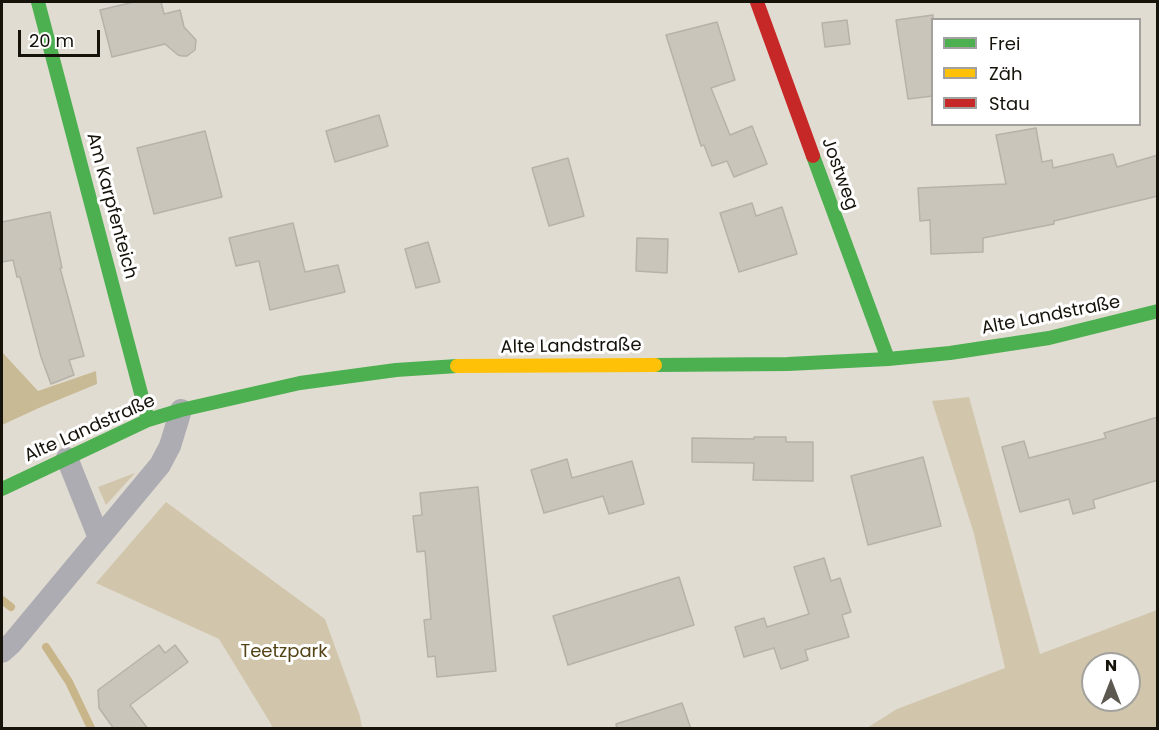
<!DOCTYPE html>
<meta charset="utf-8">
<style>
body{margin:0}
#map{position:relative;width:1159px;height:730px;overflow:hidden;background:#e1dcd1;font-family:Poppins,sans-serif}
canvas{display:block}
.frame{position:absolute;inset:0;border:3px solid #16130b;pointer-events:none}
.legend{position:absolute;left:931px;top:18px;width:210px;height:108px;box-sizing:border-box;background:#fff;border:2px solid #a2a19d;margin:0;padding:8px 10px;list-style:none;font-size:18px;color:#16130b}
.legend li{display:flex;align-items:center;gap:12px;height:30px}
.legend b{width:30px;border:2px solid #a2a19d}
.north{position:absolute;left:1081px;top:652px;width:60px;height:60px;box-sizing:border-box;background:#fff;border:2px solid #a2a19d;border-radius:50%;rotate:0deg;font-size:16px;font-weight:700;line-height:24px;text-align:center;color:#16130b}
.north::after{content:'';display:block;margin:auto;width:21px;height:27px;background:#5d5950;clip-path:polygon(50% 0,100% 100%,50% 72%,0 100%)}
.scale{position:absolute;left:18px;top:30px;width:82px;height:27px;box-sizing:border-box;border:3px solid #16130b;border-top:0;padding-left:8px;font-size:18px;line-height:21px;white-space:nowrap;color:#16130b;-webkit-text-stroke:4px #fff;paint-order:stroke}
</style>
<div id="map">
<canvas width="1159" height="730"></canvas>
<div class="frame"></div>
<ul class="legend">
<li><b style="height:8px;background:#4caf50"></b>Frei</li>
<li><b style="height:8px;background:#ffc107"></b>Zäh</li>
<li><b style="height:8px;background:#c62828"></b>Stau</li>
</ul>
<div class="north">N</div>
<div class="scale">20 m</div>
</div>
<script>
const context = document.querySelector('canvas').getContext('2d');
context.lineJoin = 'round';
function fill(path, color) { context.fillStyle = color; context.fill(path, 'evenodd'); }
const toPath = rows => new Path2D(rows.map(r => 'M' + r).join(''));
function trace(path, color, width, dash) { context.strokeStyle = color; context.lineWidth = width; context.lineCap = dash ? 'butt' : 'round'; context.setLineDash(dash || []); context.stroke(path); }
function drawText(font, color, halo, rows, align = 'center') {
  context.font = font + ' Poppins,sans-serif'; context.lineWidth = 6; context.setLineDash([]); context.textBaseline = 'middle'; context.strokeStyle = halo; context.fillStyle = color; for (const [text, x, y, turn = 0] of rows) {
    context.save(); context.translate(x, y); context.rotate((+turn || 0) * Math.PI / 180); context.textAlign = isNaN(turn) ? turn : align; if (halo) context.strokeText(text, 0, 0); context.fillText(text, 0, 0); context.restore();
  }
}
const green = toPath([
 [969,397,1040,654,1157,610,1157,728,867,728,897,709,1005,668,974,534,932,401],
 [1093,664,1129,664,1129,700,1093,700],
 [135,473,106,505,98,487],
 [166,502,325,619,360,716,362,728,272,728,271,724,219,639,96,583]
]);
const forest = toPath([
 [2,352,38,391,96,371,97,384,41,407,2,425]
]);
const stream = toPath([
 [2,600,11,607],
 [46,647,69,682,91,728]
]);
const building = toPath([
 [134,2,161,2,164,14,180,10,184,27,196,40,195,50,187,56,182,56,178,55,165,44,112,57,100,10,134,2],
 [933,15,933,96,908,99,896,20,933,15],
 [847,20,850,44,825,47,822,23,847,20],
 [717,22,735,80,711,88,730,135,752,126,767,164,734,177,727,161,712,166,704,145,701,146,666,35,717,22],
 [379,115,388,146,335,162,326,131,379,115],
 [1036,128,1042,162,1052,160,1053,168,1113,154,1117,167,1158,155,1158,196,1054,221,1054,224,983,238,983,252,931,254,930,220,920,221,918,188,1006,184,996,135,1036,128],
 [205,131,222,197,154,214,137,148,205,131],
 [568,158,584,216,549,226,532,168,568,158],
 [752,203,756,216,782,207,797,254,739,272,720,213,752,203],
 [50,212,62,268,60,268,84,356,69,360,74,375,51,384,41,357,20,277,17,277,13,260,2,262,2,222,50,212],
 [293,223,305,272,338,265,345,292,270,310,259,261,236,266,229,238,293,223],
 [637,238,668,239,667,273,636,271,637,238],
 [428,242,440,282,416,288,405,249,428,242],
 [1158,417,1158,480,1093,500,1095,508,1073,514,1069,499,1020,512,1002,447,1024,441,1029,458,1106,438,1104,433,1158,417],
 [754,437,786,437,786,442,813,442,813,481,753,480,754,463,692,462,692,438,754,439,754,437],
 [923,457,941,526,868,545,851,476,923,457],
 [567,459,572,478,632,461,644,504,609,514,603,496,544,513,531,470,567,459],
 [478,487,496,671,437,677,435,656,428,657,424,620,431,619,425,551,417,552,413,516,422,515,420,493,478,487],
 [824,558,831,581,840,578,851,612,842,615,849,637,805,650,808,660,781,669,774,648,744,657,735,627,764,618,767,627,809,614,794,567,824,558],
 [679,577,694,625,568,665,553,616,679,577],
 [159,645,165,653,175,645,188,662,130,705,148,729,114,729,99,708,98,690,159,645],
 [682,703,691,729,617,729,616,724,682,703]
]);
const street = toPath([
 [67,458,99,538],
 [2,652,12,643,160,465,170,446,181,410]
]);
const fast = toPath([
 [38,2,148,420],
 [813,156,888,359],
 [655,365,788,364,888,359,950,353,1049,338,1158,311],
 [2,489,148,420,181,410,300,383,396,370,457,366]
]);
const slow = toPath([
 [457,366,655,365]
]);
const jam = toPath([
 [757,2,813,156]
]);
const streetNames = [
 ["Jostweg",839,174,70],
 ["Am Karpfenteich",111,206,75],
 ["Alte Landstraße",1051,316,-11],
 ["Alte Landstraße",571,347,-1],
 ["Alte Landstraße",90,429,-24]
];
const parkNames = [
 ["Teetzpark",284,652]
];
fill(green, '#d1c6ab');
fill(forest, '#c8ba95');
trace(stream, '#c8b68a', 8);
fill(building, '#c9c5bb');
trace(building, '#b6b2a9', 1.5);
trace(street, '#adacb2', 22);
trace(fast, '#4caf50', 14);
trace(slow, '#ffc107', 14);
trace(jam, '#c62828', 14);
drawText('18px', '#16130b', '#fff', streetNames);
drawText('18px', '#544315', '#fff', parkNames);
</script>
